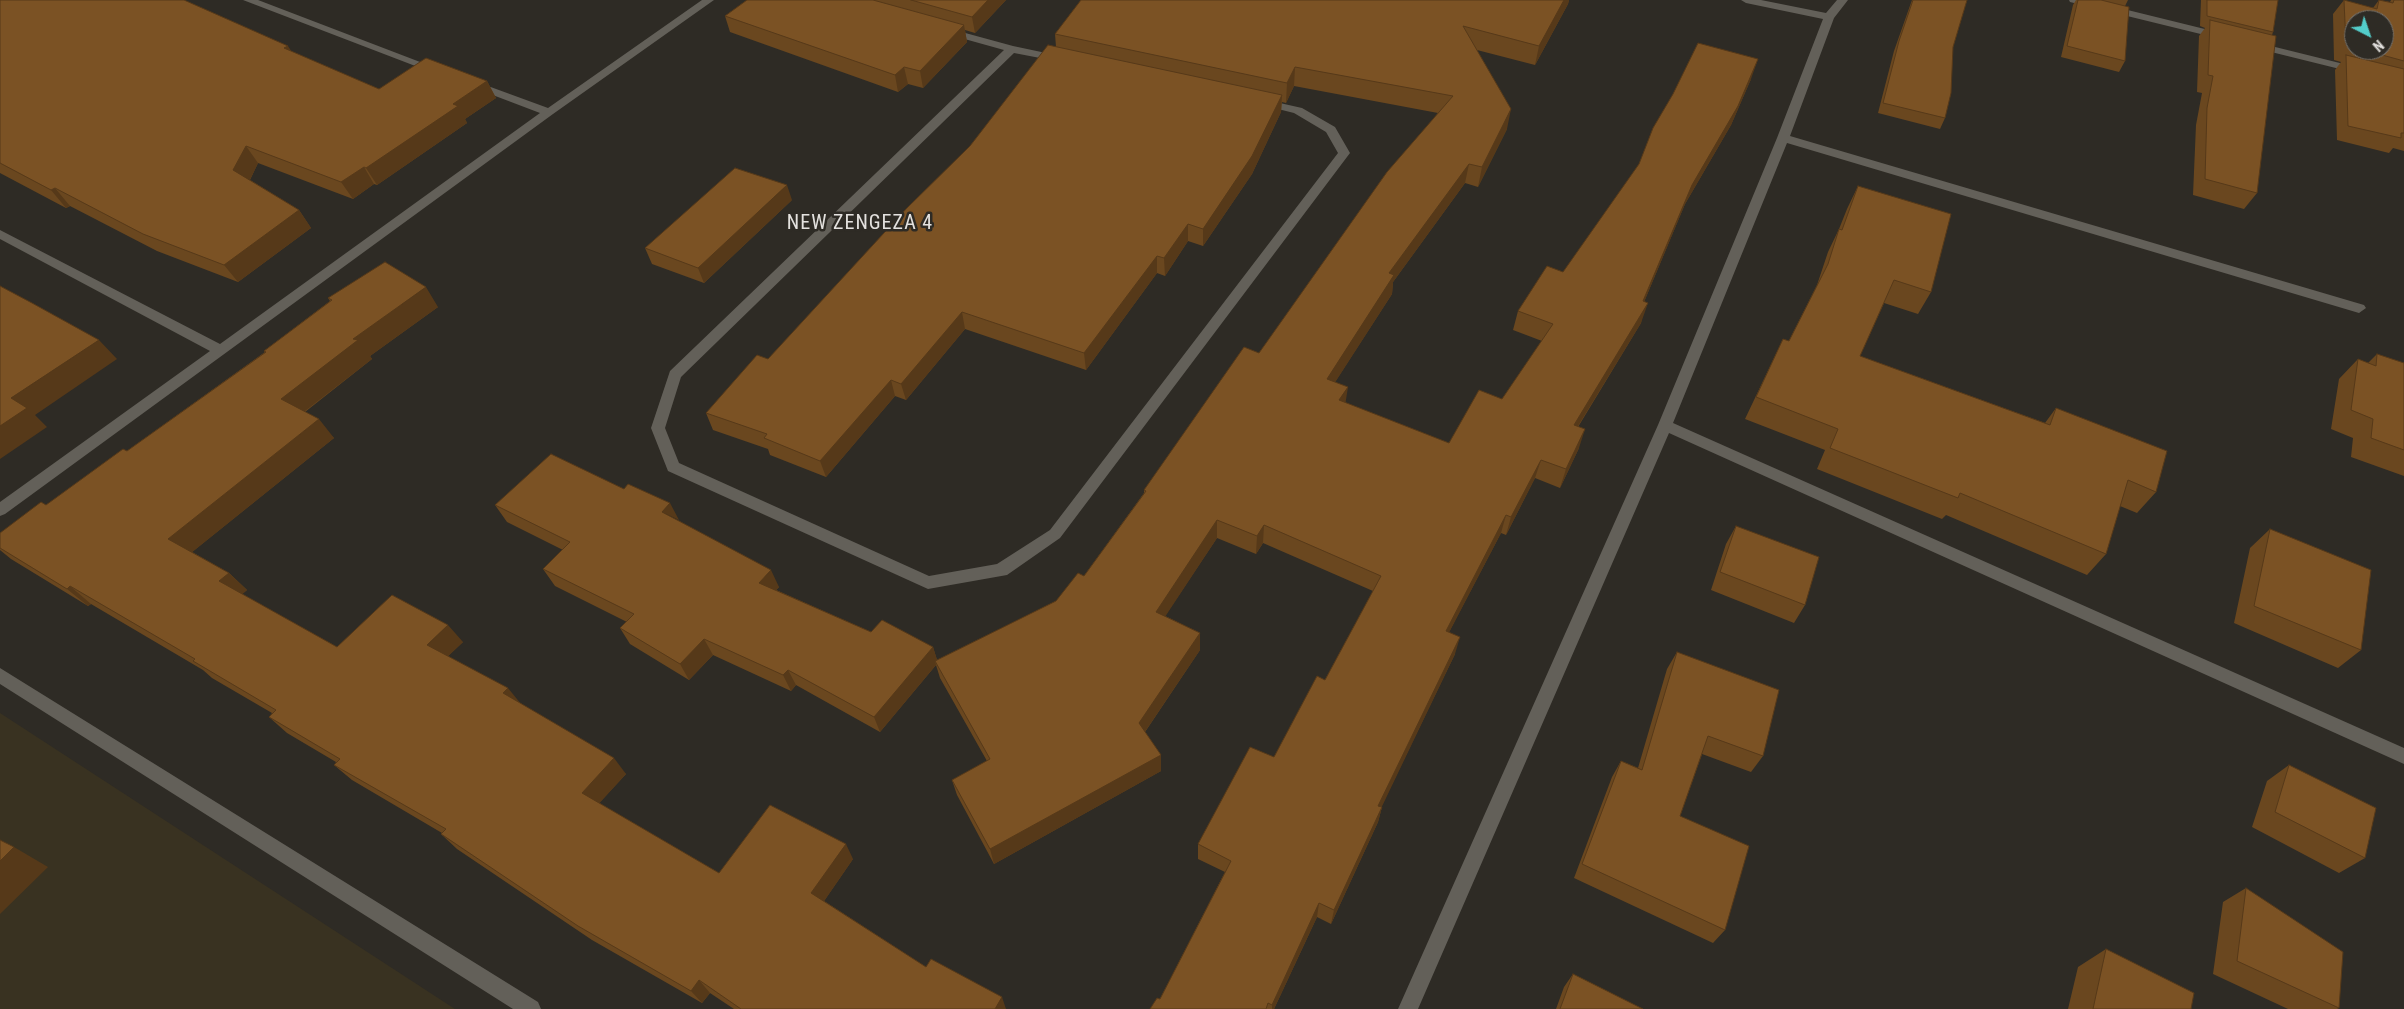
<!DOCTYPE html>
<style>
body{margin:0}
#map{position:relative;width:2404px;height:1009px;overflow:hidden;background:#2e2b25;font-family:"Roboto Condensed",sans-serif}
canvas{display:block}
.north{position:absolute;left:2344px;top:10px;width:50px;height:50px;box-sizing:border-box;background:#2e2b25;border:1px solid #77746f;border-radius:50%;rotate:139deg;font-size:14px;font-weight:700;line-height:20px;text-align:center;color:#e4e2df}
.north::after{content:'';display:block;margin:auto;width:18px;height:22px;background:#53cdca;clip-path:polygon(50% 0,100% 100%,50% 72%,0 100%)}
</style>
<div id="map">
<canvas width="2404" height="1009"></canvas>
<div class="north">N</div>
</div>
<script>
const context = document.querySelector('canvas').getContext('2d');
context.lineJoin = 'round';
function fill(path, color) { context.fillStyle = color; context.fill(path, 'evenodd'); }
const toPath = rows => new Path2D(rows.map(r => 'M' + r).join(''));
function trace(path, color, width, dash) { context.strokeStyle = color; context.lineWidth = width; context.lineCap = dash ? 'butt' : 'round'; context.setLineDash(dash || []); context.stroke(path); }
function drawText(font, color, halo, rows, align = 'center') {
  context.font = font + ' "Roboto Condensed",sans-serif'; context.lineWidth = 5; context.setLineDash([]); context.textBaseline = 'middle'; context.strokeStyle = halo; context.fillStyle = color; for (const [text, x, y, turn = 0] of rows) {
    context.save(); context.translate(x, y); context.rotate((+turn || 0) * Math.PI / 180); context.textAlign = isNaN(turn) ? turn : align; if (halo) context.strokeText(text, 0, 0); context.fillText(text, 0, 0); context.restore();
  }
}
const commercial = toPath([
 [0,713,455,1009,0,1009]
]);
const minor = toPath([
 [243,0,258,0,441,70,439,72,431,72,243,0],
 [702,0,714,0,553,114,5,514,0,516,0,502,210,351,0,239,0,230,220,344,540,113,469,86,469,82,477,82,548,108,702,0],
 [1741,0,1761,0,1826,13,1837,0,1848,0,1834,18,1790,136,2364,305,2366,308,2359,313,1787,143,1673,423,2404,748,2404,764,1669,433,1418,1009,1398,1009,1658,425,1777,138,1823,19,1746,3,1741,0],
 [2069,0,2087,0,2225,34,2226,36,2221,39,2070,2,2069,0],
 [947,28,1013,46,1065,57,1067,59,1061,62,1014,53,681,377,665,428,679,463,929,576,997,564,1050,530,1338,153,1326,132,1294,113,1258,104,1258,100,1262,99,1302,108,1335,127,1350,153,1060,538,1007,575,928,589,668,471,651,428,670,371,1004,50,943,33,943,29,947,28],
 [2255,42,2360,68,2362,70,2356,73,2251,47,2250,45,2255,42],
 [0,668,538,1002,541,1009,513,1009,0,684,0,668]
]);
const wall = toPath([
 [0,0,292,52,379,89,487,81,496,98,465,119,467,123,377,185,374,184,353,199,258,163,250,180,299,210,311,228,238,282,157,251,70,206,66,208,0,173],
 [747,0,1006,0,975,33,965,30,967,42,923,88,908,84,898,92,730,32,725,16],
 [1081,0,1569,0,1568,4,1535,65,1477,50,1507,129,1478,187,1465,183,1393,282,1392,294,1335,382,1346,403,1449,443,1502,399,1542,341,1513,330,1518,311,1563,272,1751,79,1731,125,1685,204,1644,302,1641,323,1578,427,1579,448,1560,488,1535,478,1506,535,1501,533,1449,632,1455,654,1381,807,1382,807,1378,822,1331,924,1317,917,1274,1009,1150,1009,1160,999,1225,872,1198,859,1198,844,1274,757,1325,680,1373,591,1263,543,1256,554,1217,538,1165,616,1200,633,1200,650,1145,732,1161,755,1161,771,994,864,957,795,952,780,987,761,940,678,936,665,880,732,796,685,791,691,713,655,689,680,630,644,620,628,627,622,555,586,543,569,563,550,507,522,495,505,679,521,779,587,776,590,871,632,933,647,937,660,1056,601,1084,576,1144,493,1144,490,1259,353,1438,113,1294,86,1286,103,1282,102,1281,112,1252,174,1203,246,1188,241,1165,276,1157,273,1086,370,965,329,906,400,895,396,826,477,770,455,768,449,713,430,706,413,768,359,970,146,1056,47,1055,34],
 [1912,0,1967,0,1953,47,1945,118,1940,129,1878,113,1894,51],
 [2076,0,2128,0,2125,6,2125,61,2119,72,2061,57,2073,5],
 [2201,0,2278,0,2273,32,2272,35,2257,193,2244,209,2193,195,2196,125,2202,93,2197,92,2199,36,2205,28,2200,26],
 [2344,0,2373,8,2379,0,2390,2,2391,0,2404,0,2404,151,2393,148,2389,153,2337,140,2335,70,2341,62,2334,60,2333,14],
 [2354,20,2384,50,2354,50],
 [1858,186,1931,292,1918,314,1884,303,1860,356,2045,423,2056,408,2156,492,2137,513,2120,506,2106,554,2087,575,1946,515,1942,519,1817,469,1825,450,1745,419,1783,339,1789,341,1817,285,1828,252,1839,229,1847,209],
 [792,200,704,283,652,264,645,248],
 [328,298,438,307,370,356,372,359,305,412,334,438,192,552,229,573,247,590,242,594,337,647,463,642,448,656,520,703,626,774,599,803,719,873,853,859,824,901,926,967,1006,1009,734,1009,710,993,702,1003,592,940,457,849,441,834,442,833,352,780,334,765,336,762,287,733,269,717,272,713,212,678,203,670,91,604,88,606,11,559,0,550,0,533,46,505,127,451,265,352,264,351,330,301],
 [2377,354,2404,363,2404,476,2351,457,2353,438,2331,429,2339,379,2358,359,2368,363],
 [1736,526,1805,605,1794,623,1711,590,1726,544],
 [2270,529,2361,650,2338,668,2234,623,2250,548],
 [1677,652,1763,756,1751,772,1702,754,1680,816,1725,930,1713,943,1574,878,1612,777,1621,761,1638,768,1667,669],
 [2289,765,2365,858,2339,873,2252,827,2267,781],
 [2246,888,2339,1008,2337,1009,2288,1009,2213,974,2223,902],
 [2106,949,2191,1009,2068,1009,2078,967],
 [1573,974,1643,1009,1556,1009,1564,987]
]);
const shadedWall = toPath([
 [988,0,1006,0,975,33,972,17],
 [1564,0,1569,0,1568,4,1535,65,1539,46],
 [964,25,967,42,923,88,920,71],
 [288,46,299,63,284,48],
 [1758,59,1751,79,1731,125,1685,204,1636,321,1643,301,1692,185],
 [904,67,908,84,898,92,895,75],
 [1295,67,1294,86,1286,103,1287,83],
 [487,81,496,98,465,119,467,123,377,185,366,168,453,104],
 [1282,95,1281,112,1252,174,1203,246,1203,229],
 [1511,109,1507,129,1478,187,1482,167],
 [246,146,258,163,246,188,233,170],
 [1469,164,1465,183,1393,282,1392,294,1325,398,1327,379,1389,273],
 [364,167,374,184,353,199,341,182],
 [787,185,792,200,704,283,698,268],
 [55,188,70,206,66,208,51,190],
 [299,210,311,228,238,282,224,265],
 [1188,224,1188,241,1165,276,1164,258],
 [1157,256,1157,273,1086,370,1084,353],
 [426,287,438,307,370,356,372,359,296,418,281,399,353,339],
 [1648,303,1641,323,1567,444,1574,425],
 [962,312,965,329,906,400,901,384],
 [99,340,117,359,35,415,47,427,0,459,0,426,11,398],
 [891,380,895,396,826,477,820,461],
 [1348,387,1345,406,1339,400],
 [319,419,334,438,186,557,168,539],
 [1585,429,1579,448,1560,488,1566,469],
 [1541,460,1535,478,1506,535,1511,517],
 [670,503,679,520,662,512],
 [1506,515,1501,533,1441,648,1446,631],
 [1217,520,1217,538,1157,629,1156,612],
 [1264,525,1263,543,1256,554,1257,536],
 [771,570,779,587,767,600,759,583],
 [229,573,247,590,237,599,219,581],
 [70,586,91,604,88,606,67,589],
 [448,625,463,642,442,662,427,645],
 [1200,633,1200,650,1140,739,1139,723],
 [1460,637,1455,654,1375,821,1378,806],
 [704,639,713,655,689,680,680,664],
 [933,647,938,663,935,661,936,665,880,732,874,717],
 [788,670,796,685,791,691,783,675],
 [508,688,521,704,503,693],
 [1161,755,1161,771,994,864,990,849],
 [614,758,626,774,595,808,582,793],
 [1382,807,1378,822,1331,924,1334,910],
 [846,844,853,859,820,907,811,893],
 [14,847,48,867,0,914,0,861],
 [1319,903,1317,917,1274,1009,1272,1009,1272,1005],
 [699,980,710,993,702,1003,691,991],
 [1002,997,1006,1009,995,1009]
]);
const building = toPath([
 [0,0,184,0,288,46,284,48,379,89,426,58,487,81,453,104,458,106,366,168,364,167,341,182,246,146,233,170,299,210,224,265,143,234,55,188,51,190,0,163,0,0],
 [747,0,873,0,964,25,920,71,904,67,895,75,725,16,747,0],
 [911,0,988,0,972,17,911,0],
 [1081,0,1564,0,1539,46,1463,26,1511,109,1482,167,1469,164,1389,273,1394,275,1327,379,1348,387,1339,400,1449,443,1479,390,1502,399,1553,324,1518,311,1547,266,1563,272,1639,164,1653,128,1673,94,1698,43,1758,59,1738,106,1692,185,1643,301,1648,303,1574,425,1585,429,1566,469,1541,460,1511,517,1506,515,1446,631,1460,637,1378,806,1382,807,1334,910,1319,903,1272,1005,1268,1003,1266,1009,1150,1009,1157,998,1160,999,1231,861,1198,844,1250,747,1274,757,1317,676,1325,680,1381,576,1264,525,1257,536,1217,520,1156,612,1200,633,1139,723,1161,755,990,849,952,780,990,759,935,661,1056,601,1078,573,1084,576,1146,491,1144,490,1244,347,1259,353,1387,172,1453,96,1295,67,1287,83,1055,34,1081,0],
 [1913,0,1967,0,1953,47,1951,93,1945,118,1883,103,1899,41,1913,0],
 [2078,0,2101,0,2129,7,2125,61,2067,46,2078,0],
 [2207,0,2278,0,2273,32,2207,16,2207,0],
 [2344,0,2377,9,2379,0,2393,3,2394,0,2404,0,2404,61,2364,50,2384,50,2384,20,2354,20,2354,47,2346,45,2344,0],
 [2210,20,2276,36,2257,193,2205,179,2207,108,2213,76,2208,75,2210,20],
 [1048,45,1282,95,1252,156,1203,229,1188,224,1164,258,1157,256,1084,353,962,312,901,384,891,380,820,461,764,438,767,434,706,413,757,355,768,359,907,208,970,146,1048,45],
 [2346,55,2404,69,2404,133,2401,133,2401,138,2348,126,2346,55],
 [735,168,787,185,698,268,645,248,735,168],
 [1858,186,1951,214,1931,292,1894,280,1860,356,2050,425,2056,408,2167,451,2156,492,2128,480,2106,554,1960,493,1958,498,1830,448,1838,429,1756,397,1783,339,1789,341,1828,264,1839,229,1842,230,1858,186],
 [385,262,426,287,353,339,358,340,281,399,319,419,168,539,229,573,219,581,337,647,392,595,448,625,427,645,508,688,503,693,614,758,582,793,719,873,770,805,846,844,811,893,926,967,931,959,1002,997,995,1009,741,1009,699,980,691,991,578,926,441,834,446,829,334,765,340,759,269,717,276,710,193,661,195,659,70,586,67,589,0,548,0,533,41,502,46,505,123,449,127,451,266,352,264,351,332,300,328,298,385,262],
 [0,286,32,303,99,340,11,398,27,408,0,426,0,286],
 [2377,354,2404,363,2404,450,2371,438,2373,419,2351,410,2358,359,2376,366,2377,354],
 [551,454,624,489,628,484,670,503,662,512,771,570,759,583,871,632,882,620,933,647,874,717,788,670,783,675,704,639,680,664,620,628,634,614,543,569,570,542,495,505,551,454],
 [1736,526,1819,557,1805,605,1720,572,1736,526],
 [2270,529,2371,570,2361,650,2254,606,2270,529],
 [1677,652,1779,690,1763,756,1708,736,1680,816,1749,846,1725,930,1582,864,1621,761,1642,770,1677,652],
 [2289,765,2376,808,2365,858,2275,812,2289,765],
 [0,840,14,847,0,861,0,840],
 [2246,888,2343,952,2339,1008,2237,961,2246,888],
 [2106,949,2194,993,2191,1009,2093,1009,2106,949],
 [1573,974,1643,1009,1560,1009,1573,974]
]);
const quarterNames = [
 ["NEW ZENGEZA 4",860,224]
];
fill(commercial, '#393221');
fill(minor, '#636059');
fill(wall, '#6a471f');
fill(shadedWall, '#563919');
fill(building, '#7b5224');
trace(building, '#563919', 1);
context.letterSpacing = '1px';
drawText('20px', '#e4e2df', '#2e2b25', quarterNames);
context.letterSpacing = '0px';
</script>
